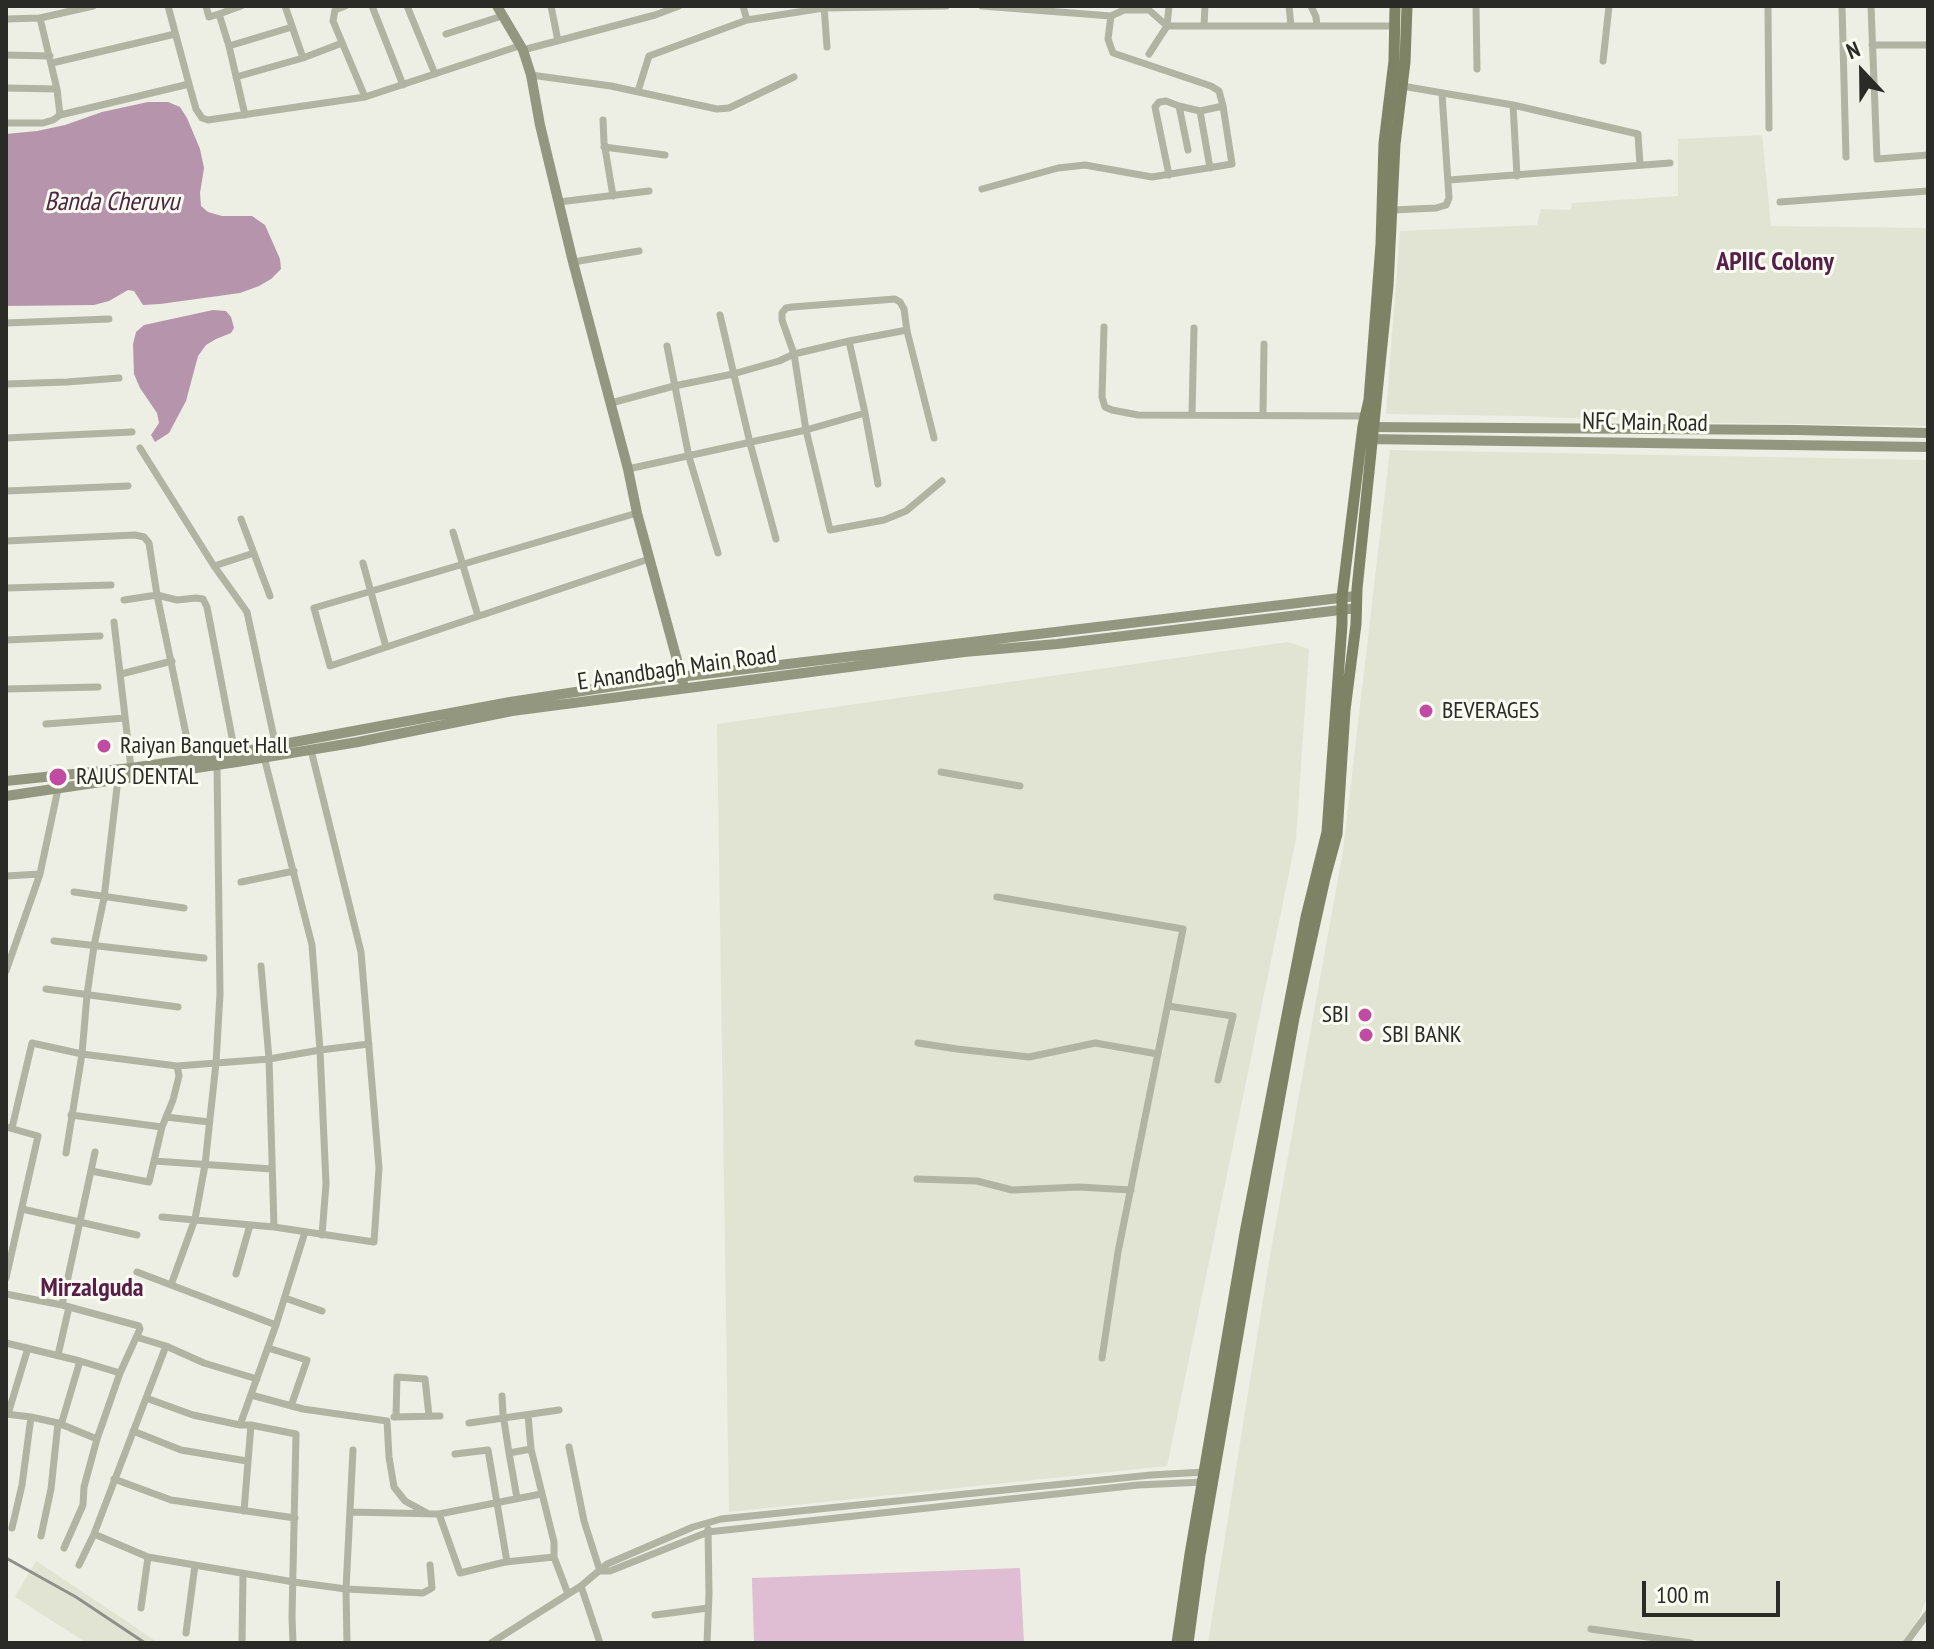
<!DOCTYPE html>
<style>
body{margin:0}
#map{position:relative;width:1934px;height:1649px;overflow:hidden;background:#edeee4;font-family:"PT Sans Narrow",sans-serif}
canvas{display:block}
.frame{position:absolute;inset:0;border:8px solid #2a2b27;pointer-events:none}
.north{position:absolute;left:1822px;top:32px;width:80px;height:80px;-webkit-text-stroke:6px #fafcf1;paint-order:stroke;rotate:338deg;font-size:22px;font-weight:700;line-height:32px;text-align:center;color:#2a2b27}
.north::after{content:'';display:block;margin:auto;width:28px;height:36px;background:#2a2b27;clip-path:polygon(50% 0,100% 100%,50% 72%,0 100%)}
.scale{position:absolute;left:1642px;top:1581px;width:138px;height:36px;box-sizing:border-box;border:4px solid #2a2b27;border-top:0;padding-left:10px;font-size:24px;line-height:28px;white-space:nowrap;color:#2a2b27;-webkit-text-stroke:6px #fafcf1;paint-order:stroke}
</style>
<div id="map">
<canvas width="1934" height="1649"></canvas>
<div class="frame"></div>
<div class="north">N</div>
<div class="scale">100 m</div>
</div>
<script>
const context = document.querySelector('canvas').getContext('2d');
context.lineJoin = 'round';
function fill(path, color) { context.fillStyle = color; context.fill(path, 'evenodd'); }
const toPath = rows => new Path2D(rows.map(r => 'M' + r).join(''));
function trace(path, color, width, dash) { context.strokeStyle = color; context.lineWidth = width; context.lineCap = dash ? 'butt' : 'round'; context.setLineDash(dash || []); context.stroke(path); }
function drawText(font, color, halo, rows, align = 'center') {
  context.font = font + ' "PT Sans Narrow",sans-serif'; context.lineWidth = 6; context.setLineDash([]); context.textBaseline = 'middle'; context.strokeStyle = halo; context.fillStyle = color; for (const [text, x, y, turn = 0] of rows) {
    context.save(); context.translate(x, y); context.rotate((+turn || 0) * Math.PI / 180); context.textAlign = isNaN(turn) ? turn : align; if (halo) context.strokeText(text, 0, 0); context.fillText(text, 0, 0); context.restore();
  }
}
const built = toPath([
 [1762,135,1771,226,1928,228,1928,426,1675,422,1522,416,1386,414,1400,231,1537,225,1541,209,1571,210,1572,203,1678,196,1678,139],
 [1390,450,1928,460,1928,1595,1909,1643,1208,1643,1270,1256,1343,851],
 [1288,642,1309,649,1296,839,1167,1466,729,1512,717,724],
 [36,1561,129,1623,158,1643,87,1643,15,1597]
]);
const green = toPath([
 [1020,1568,1024,1643,754,1643,752,1578]
]);
const water = toPath([
 [148,102,168,102,180,107,187,118,200,149,204,168,200,193,201,206,208,212,222,216,252,216,265,225,280,259,281,269,271,279,259,286,240,293,160,304,143,305,134,291,128,290,109,301,94,305,6,306,6,134,37,131,65,125,102,112],
 [213,310,226,311,231,317,234,328,231,333,216,339,206,345,198,356,186,401,169,433,155,442,151,435,159,423,157,413,140,388,134,374,133,344,136,332,144,325]
]);
const street = toPath([
 [168,6,189,84],
 [206,6,209,17,219,14,229,46,245,115],
 [285,6,303,58],
 [345,6,335,10,333,21,365,97],
 [372,6,403,85],
 [407,6,435,74],
 [551,6,558,41],
 [743,6,747,20],
 [824,6,827,47],
 [982,6,1111,16,1124,10,1149,10,1167,26,1396,26],
 [1289,6,1291,26],
 [1311,6,1316,17,1317,26],
 [1476,6,1477,69],
 [1768,6,1769,128],
 [1842,6,1846,157],
 [1871,6,1877,159,1928,155],
 [219,14,241,6],
 [40,18,57,89,60,115],
 [6,19,40,18,93,6],
 [1204,26,1205,6],
 [446,34,502,16],
 [1872,45,1928,45],
 [229,46,292,27],
 [523,50,655,15,679,6],
 [1149,54,1167,26,1169,6],
 [6,55,50,56],
 [1603,61,1609,6],
 [52,63,175,34],
 [531,75,611,86,717,109,729,108,794,77],
 [236,77,303,58,342,43],
 [1402,86,1513,105,1638,134,1640,165],
 [6,88,57,89],
 [638,91,649,56,747,20,824,8,946,6],
 [1513,105,1517,176],
 [1179,106,1188,150],
 [1200,111,1210,168],
 [603,120,604,142,613,196],
 [6,123,43,123,53,120,60,115,189,84,196,109,202,118,208,120,365,97,519,46],
 [604,147,665,155],
 [1169,175,1155,107,1159,102,1166,101,1179,106,1200,111,1223,106],
 [1449,180,1670,163],
 [982,189,1058,168,1085,165,1152,177,1232,164,1223,106,1219,91,1211,86,1113,53,1108,39,1111,16],
 [559,202,649,191],
 [1780,202,1928,191],
 [1393,210,1436,208,1446,205,1449,198,1442,94],
 [573,262,639,251],
 [720,315,750,443,776,539],
 [6,323,109,319],
 [1104,327,1102,397,1105,407,1112,410,1138,415,1366,416],
 [849,341,865,413,878,484],
 [667,346,689,457,718,553],
 [6,384,67,382,119,378],
 [611,403,674,386,733,374,779,361,794,354,849,341,907,330],
 [1192,414,1194,328],
 [1263,414,1264,344],
 [6,438,132,432],
 [934,438,907,331,904,309,900,302,895,299,792,307,786,308,782,313,782,320,794,354,806,430,830,530,884,520,906,511,942,481],
 [140,448,214,566,247,612,276,747],
 [628,469,806,430,865,413],
 [6,491,128,486],
 [637,513,314,608,330,666,649,559],
 [241,519,270,596],
 [453,532,478,616],
 [6,541,135,535,144,537,149,543,157,595,191,758],
 [363,563,386,647],
 [214,566,254,553],
 [6,588,111,585],
 [124,600,157,595,177,600,196,598,203,599,207,607,235,753],
 [114,622,131,768],
 [6,640,100,636],
 [121,674,172,661],
 [6,689,98,687],
 [46,724,125,718],
 [264,757,312,945,320,1050,326,1184,322,1235],
 [941,772,1020,786],
 [6,876,40,874],
 [241,882,294,871],
 [74,892,184,908],
 [997,897,1183,929,1118,1252,1102,1358],
 [54,941,204,958],
 [261,966,269,1059,274,1227],
 [6,971,40,874,58,789],
 [46,989,178,1007],
 [1168,1006,1233,1016,1218,1080],
 [918,1043,957,1049,1029,1057,1095,1043,1158,1054],
 [71,1115,162,1127],
 [166,1117,209,1122],
 [6,1127,38,1136,6,1278],
 [12,1128,32,1043,82,1054,177,1066,269,1059,320,1050,369,1044],
 [66,1153,82,1054,87,995,94,946,104,898,118,779],
 [154,1161,272,1169],
 [91,1171,149,1182,162,1127,173,1100,179,1076,177,1066],
 [917,1179,977,1181,1012,1190,1079,1187,1131,1190],
 [22,1209,137,1235],
 [162,1217,274,1227,374,1242,379,1168,361,952,311,750],
 [137,1272,276,1325],
 [236,1274,250,1225],
 [171,1285,195,1219,205,1165,216,1063,220,994,217,765],
 [6,1294,62,1305,139,1326,140,1329,120,1373,97,1439,84,1487,83,1505,64,1548],
 [285,1298,322,1311],
 [62,1305,95,1152],
 [136,1337,166,1346,204,1363,257,1379],
 [6,1343,80,1361,120,1373],
 [268,1348,307,1360,291,1406],
 [58,1355,69,1307],
 [251,1395,303,1409,387,1421,389,1457,394,1487,405,1501,427,1513],
 [502,1396,503,1414,509,1453,531,1449,554,1542,554,1557,568,1594],
 [146,1398,193,1415,240,1425,251,1425,296,1434,292,1617,293,1643],
 [6,1414,31,1417,58,1423,97,1439],
 [8,1414,28,1348],
 [528,1415,531,1449],
 [396,1416,397,1377,425,1379,429,1416],
 [394,1417,440,1416],
 [469,1423,559,1410],
 [61,1425,80,1361],
 [240,1425,276,1325,305,1232],
 [133,1431,181,1450,247,1461],
 [569,1447,584,1521,600,1571],
 [509,1453,517,1498],
 [455,1454,488,1450,507,1562],
 [114,1479,171,1500,295,1518],
 [244,1511,251,1425],
 [350,1512,439,1514,541,1494],
 [439,1514,460,1573,505,1562,554,1557],
 [12,1528,22,1485,31,1417],
 [94,1534,148,1557,294,1582,346,1589,423,1593,432,1588,430,1565],
 [41,1536,51,1489,58,1423],
 [79,1565,94,1534,166,1346],
 [600,1571,610,1571,708,1532,1138,1485,1204,1482],
 [581,1586,600,1643],
 [141,1608,148,1557],
 [655,1615,708,1608],
 [1591,1629,1691,1643],
 [186,1633,195,1565],
 [242,1643,243,1574],
 [347,1643,346,1589,353,1450],
 [491,1643,581,1586,607,1564,693,1527,721,1519,1151,1475,1205,1472],
 [707,1643,709,1594,708,1529],
 [1906,1643,1928,1613]
]);
const secondary = toPath([
 [497,6,523,50,531,75,540,125,573,262,628,469,637,513,683,682],
 [1369,427,1796,430,1928,433],
 [1366,439,1928,447],
 [6,781,131,768,235,753,510,702,654,680,1356,596],
 [6,796,237,762,358,742,512,711,964,652,1057,644,1357,608]
]);
const primary = toPath([
 [1177,1643,1190,1554,1245,1233,1306,917,1327,832,1342,624,1342,597,1363,426,1369,400,1381,244,1384,143,1394,61,1395,6],
 [1188,1643,1200,1555,1257,1224,1294,1018,1325,878,1337,834,1345,710,1356,624,1357,589,1388,286,1395,144,1405,62,1407,6]
]);
const rail = toPath([
 [6,1558,76,1597,145,1643]
]);
const markers = [
 [1426,711,8,"#c14ba3"],
 [104,746,8,"#c14ba3"],
 [58,777,10,"#c14ba3"],
 [1365,1015,8,"#c14ba3"],
 [1366,1035,8,"#c14ba3"]
];
const streetNames = [
 ["NFC Main Road",1645,423,1],
 ["E Anandbagh Main Road",677,669,-8]
];
const poiNames = [
 ["BEVERAGES",1442,711],
 ["Raiyan Banquet Hall",120,746],
 ["RAJUS DENTAL",76,777],
 ["SBI",1349,1015,"right"],
 ["SBI BANK",1382,1035]
];
const waterNames = [
 ["Banda Cheruvu",112,203]
];
const neighbourhoodNames = [
 ["APIIC Colony",1775,263],
 ["Mirzalguda",92,1289]
];
fill(built, '#e1e4d2');
fill(green, '#dfbdd3');
fill(water, '#b694ab');
trace(street, '#b1b3a3', 7);
trace(secondary, '#94977f', 10);
trace(primary, '#7f8366', 11);
trace(rail, '#8f9089', 3);
for (const [x, y, r, color] of markers) { const dot = new Path2D(); dot.arc(x, y, r, 0, 2 * Math.PI); context.fillStyle = color; context.fill(dot); trace(dot, '#fafcf1', 3); }
drawText('24px', '#2a2b27', '#fafcf1', streetNames);
drawText('24px', '#2a2b27', '#fafcf1', poiNames, 'left');
drawText('italic 26px', '#502444', '#fafcf1', waterNames);
drawText('bold 26px', '#561e48', '#fafcf1', neighbourhoodNames);
</script>
